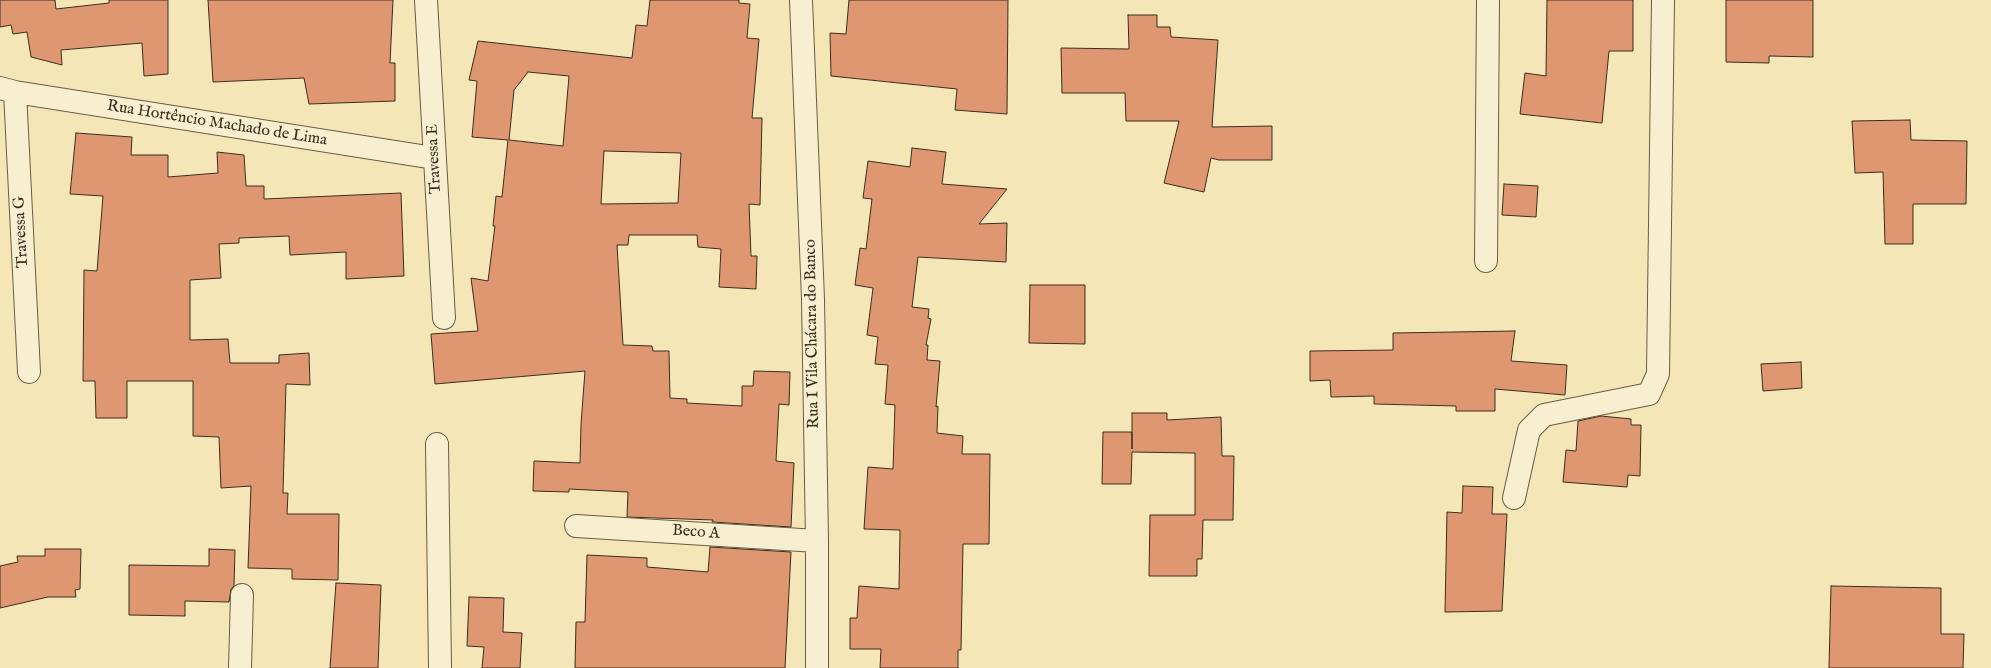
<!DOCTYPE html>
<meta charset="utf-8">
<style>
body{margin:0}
canvas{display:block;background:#f5e6b8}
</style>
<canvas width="1991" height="668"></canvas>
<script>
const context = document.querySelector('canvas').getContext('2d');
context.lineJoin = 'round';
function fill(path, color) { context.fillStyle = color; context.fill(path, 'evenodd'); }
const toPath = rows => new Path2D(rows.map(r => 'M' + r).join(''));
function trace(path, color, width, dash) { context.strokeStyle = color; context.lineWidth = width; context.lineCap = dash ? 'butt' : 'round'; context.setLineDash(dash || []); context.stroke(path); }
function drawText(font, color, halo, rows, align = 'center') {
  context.font = font + ' "IM FELL English",serif'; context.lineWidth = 3; context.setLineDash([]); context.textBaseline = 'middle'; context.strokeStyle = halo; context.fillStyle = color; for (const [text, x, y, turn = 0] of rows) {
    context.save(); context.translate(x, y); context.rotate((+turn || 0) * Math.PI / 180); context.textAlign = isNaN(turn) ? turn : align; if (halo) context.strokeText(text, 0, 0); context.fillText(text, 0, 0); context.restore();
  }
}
const building = toPath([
 [0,0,55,0,56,9,109,3,109,0,168,0,168,74,144,76,142,43,61,50,62,65,31,57,27,32,13,34,11,25,0,27,0,0],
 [208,0,393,0,390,63,395,63,395,101,309,104,304,78,213,82,208,0],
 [650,0,739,0,739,3,750,4,747,38,759,39,752,118,762,118,760,205,749,204,751,256,757,256,756,289,719,287,721,249,698,247,697,235,629,235,628,245,617,245,623,345,652,346,653,351,669,351,670,398,687,399,687,403,742,406,742,386,753,386,754,371,790,372,789,405,779,404,776,461,794,463,791,527,712,522,713,520,627,517,628,492,569,489,569,492,533,491,534,461,580,463,581,424,585,371,435,384,431,334,478,331,471,278,488,281,495,226,493,226,496,196,502,197,508,140,472,137,477,81,469,80,478,41,632,58,636,25,647,26,650,0],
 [528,72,569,76,563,146,509,140,514,90,528,72],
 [604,151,681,153,678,203,601,204,604,151],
 [849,0,1008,0,1007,114,955,110,957,89,831,76,830,33,846,34,849,0],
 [1547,0,1633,0,1633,51,1609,51,1602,123,1520,114,1525,73,1546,76,1547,0],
 [1726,0,1813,0,1813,57,1769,56,1769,63,1726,62,1726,0],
 [1128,15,1157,15,1157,27,1170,27,1171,37,1218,40,1212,127,1272,126,1272,160,1219,160,1211,158,1204,192,1164,183,1179,121,1126,121,1125,93,1062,93,1061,48,1129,49,1128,15],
 [1910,120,1911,140,1967,141,1966,204,1913,204,1913,244,1885,244,1883,172,1855,173,1852,121,1910,120],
 [76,133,132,137,131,155,168,155,168,177,218,173,217,152,244,155,246,186,264,186,264,199,401,193,404,276,346,279,346,252,290,255,289,236,239,238,239,243,219,244,221,278,190,280,190,340,228,339,230,363,279,363,279,355,309,353,310,385,286,384,283,493,288,493,287,514,339,514,338,580,292,579,292,569,248,568,251,486,221,488,219,437,193,436,193,381,127,381,127,418,96,418,95,381,83,381,84,270,97,271,103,196,70,194,76,133],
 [912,148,946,152,942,184,1007,189,979,224,1007,223,1006,262,918,257,912,307,929,309,928,318,931,319,926,345,928,345,927,360,940,361,936,407,938,406,937,433,963,436,962,454,990,454,989,544,963,544,961,650,958,650,958,668,880,668,881,649,850,649,850,618,857,618,859,586,899,589,900,530,864,529,868,467,893,469,895,405,885,404,888,365,875,364,878,337,867,335,873,288,855,285,860,248,866,249,872,199,863,198,868,161,910,167,912,148],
 [1504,184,1538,186,1536,217,1502,215,1504,184],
 [1030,285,1085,285,1085,344,1029,343,1030,285],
 [1515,331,1511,361,1567,365,1565,395,1495,389,1495,411,1456,411,1456,406,1374,404,1374,396,1331,397,1330,380,1310,381,1310,351,1393,350,1393,333,1515,331],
 [1801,362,1802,388,1763,391,1761,364,1801,362],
 [1132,413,1167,413,1167,420,1221,417,1222,456,1234,456,1233,520,1203,520,1202,559,1197,559,1197,576,1149,576,1150,515,1195,515,1195,453,1132,452,1131,484,1102,484,1103,432,1132,432,1132,449,1132,413],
 [1601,416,1631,419,1631,425,1641,425,1640,476,1628,475,1627,487,1563,482,1566,450,1576,451,1578,421,1601,416],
 [1463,486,1493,487,1492,514,1507,514,1502,611,1445,612,1447,512,1462,513,1463,486],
 [710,547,791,552,785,668,575,668,576,622,585,622,587,555,647,558,647,567,708,572,710,547],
 [45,549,81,549,80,589,75,590,76,597,48,597,0,608,0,566,18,562,17,556,45,556,45,549],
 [209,549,235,550,234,586,231,589,229,602,185,601,185,616,129,615,129,565,209,566,209,549],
 [336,583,381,585,378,668,330,668,336,583],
 [1831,586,1941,588,1941,634,1964,634,1963,668,1829,668,1831,586],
 [469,597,504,598,503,632,522,633,520,668,482,668,484,647,467,646,469,597]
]);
const minor = toPath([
 [426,0,444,318],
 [801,0,813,299,817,541,817,668],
 [0,88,15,92,434,158],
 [15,92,29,372],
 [1486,261,1488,0],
 [437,444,440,668],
 [1514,498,1529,430,1544,415,1649,394,1658,374,1663,0],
 [576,526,817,541],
 [240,668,242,595]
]);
const streetNames = [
 ["Rua Hortêncio Machado de Lima",217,124,9],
 ["Travessa E",435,159,-93],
 ["Travessa G",22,232,-93],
 ["Rua I Vila Chácara do Banco",813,334,-91],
 ["Beco A",696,533,4]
];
fill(building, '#de9770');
trace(building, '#3b2e1d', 1);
trace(minor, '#6a5c44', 24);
trace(minor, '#f8efd1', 22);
drawText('16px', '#3b2e1d', '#f8efd1', streetNames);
</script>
